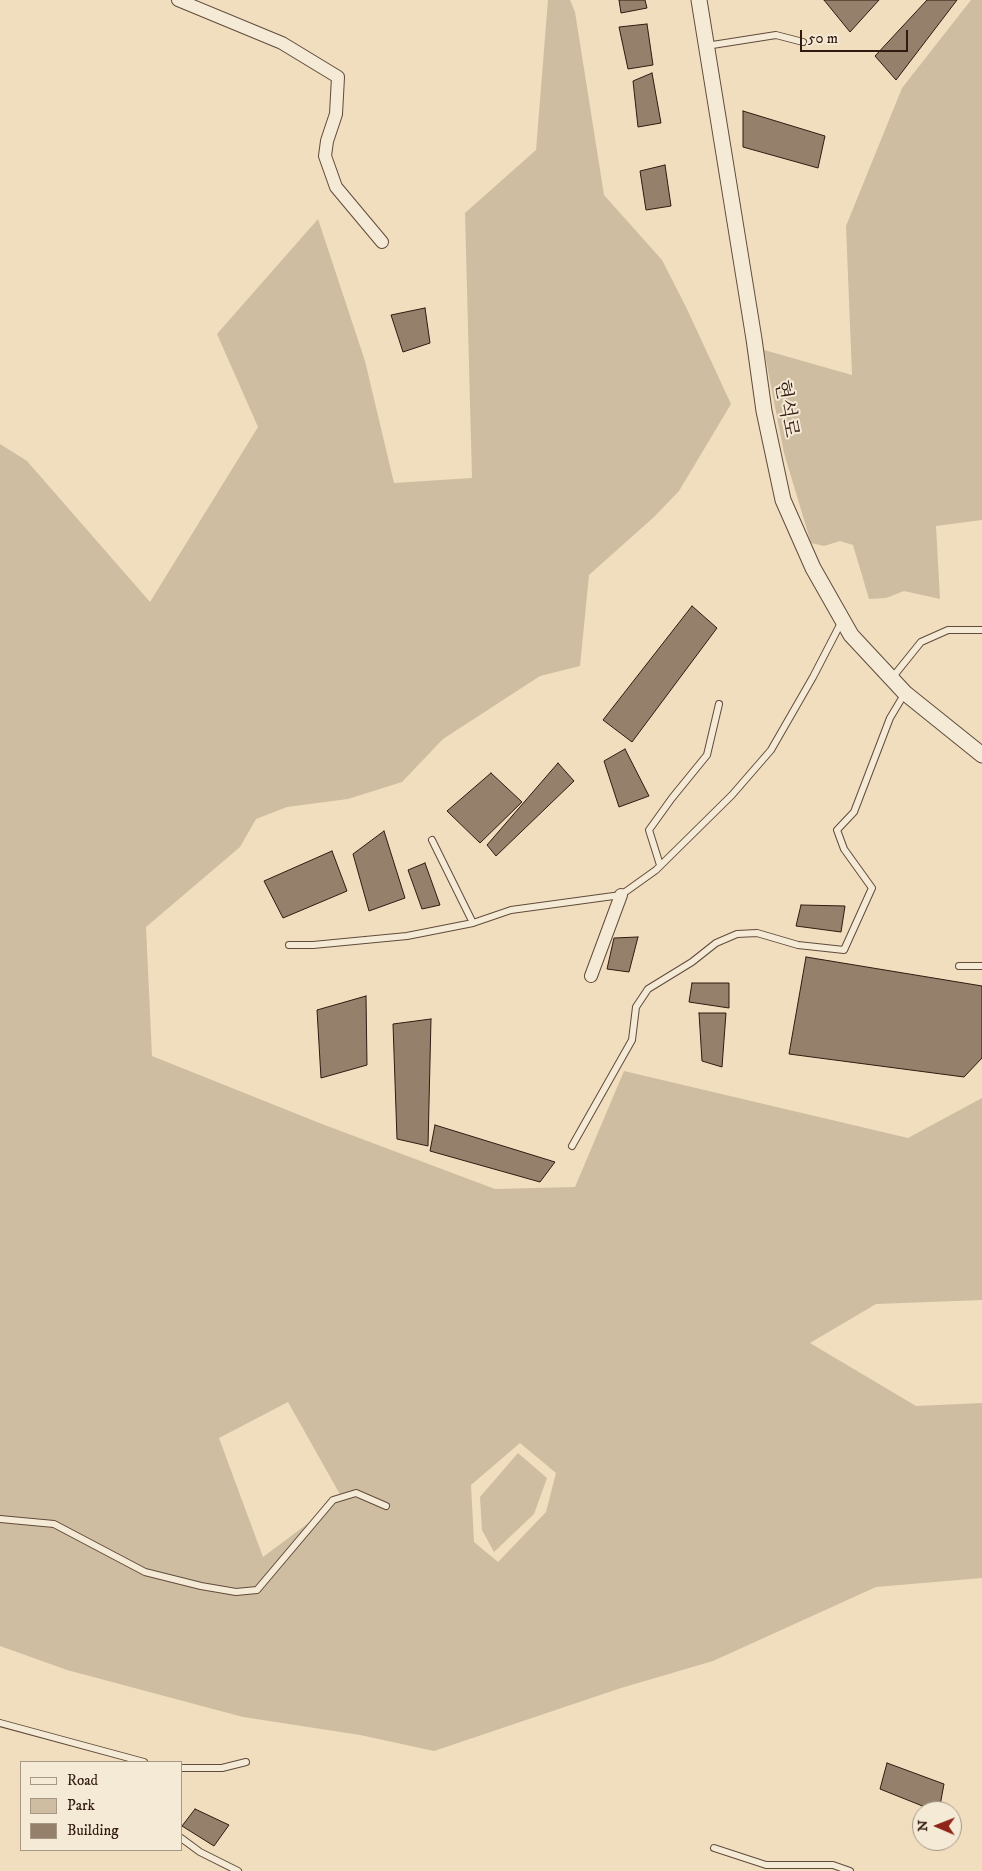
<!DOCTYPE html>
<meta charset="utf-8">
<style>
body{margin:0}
#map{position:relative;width:982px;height:1871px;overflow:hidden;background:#f0debe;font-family:"IM FELL DW Pica",serif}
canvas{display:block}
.legend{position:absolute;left:20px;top:1761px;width:162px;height:90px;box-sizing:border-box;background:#f5ead5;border:1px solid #a69787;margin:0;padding:6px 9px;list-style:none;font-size:15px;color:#301a11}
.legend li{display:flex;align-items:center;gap:10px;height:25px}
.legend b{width:25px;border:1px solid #a69787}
.north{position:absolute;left:912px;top:1801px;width:50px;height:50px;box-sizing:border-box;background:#f5ead5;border:1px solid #a69787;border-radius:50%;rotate:271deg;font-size:14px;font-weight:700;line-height:20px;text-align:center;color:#301a11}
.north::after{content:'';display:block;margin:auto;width:18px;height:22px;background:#8f2418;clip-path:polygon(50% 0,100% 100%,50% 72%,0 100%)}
.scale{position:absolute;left:800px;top:30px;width:108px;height:22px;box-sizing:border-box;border:2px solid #301a11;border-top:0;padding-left:6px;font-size:15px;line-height:18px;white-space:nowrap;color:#301a11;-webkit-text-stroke:4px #f5ead5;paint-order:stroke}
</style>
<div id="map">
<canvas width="982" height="1871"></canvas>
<ul class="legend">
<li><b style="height:6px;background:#f5ead5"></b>Road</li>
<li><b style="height:14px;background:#cfbda1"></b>Park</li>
<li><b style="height:14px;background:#94806b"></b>Building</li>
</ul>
<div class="north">N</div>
<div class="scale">50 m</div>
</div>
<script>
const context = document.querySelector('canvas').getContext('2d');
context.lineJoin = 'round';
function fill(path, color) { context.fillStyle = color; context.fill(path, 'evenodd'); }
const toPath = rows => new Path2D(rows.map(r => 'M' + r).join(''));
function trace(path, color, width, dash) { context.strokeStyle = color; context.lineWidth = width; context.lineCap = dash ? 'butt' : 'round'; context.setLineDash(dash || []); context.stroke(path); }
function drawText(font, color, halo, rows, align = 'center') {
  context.font = font + ' "IM FELL DW Pica","Noto Serif KR",serif'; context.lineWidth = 4; context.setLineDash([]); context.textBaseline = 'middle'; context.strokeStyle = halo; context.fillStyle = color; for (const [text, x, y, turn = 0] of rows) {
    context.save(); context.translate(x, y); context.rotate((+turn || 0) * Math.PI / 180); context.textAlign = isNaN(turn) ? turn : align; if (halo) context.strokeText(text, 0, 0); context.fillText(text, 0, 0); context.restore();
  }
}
const green = toPath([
 [548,0,570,0,575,12,604,195,662,260,686,307,731,404,679,491,654,517,589,575,580,666,540,676,443,739,402,782,348,799,287,807,256,819,240,847,146,927,152,1056,322,1124,495,1189,575,1187,624,1071,908,1138,982,1098,982,1300,876,1304,810,1343,916,1406,982,1403,982,1578,876,1587,713,1661,621,1688,434,1751,360,1735,243,1717,67,1670,0,1646,0,444,27,461,150,602,258,427,217,334,318,219,365,361,394,483,472,478,465,213,536,150],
 [288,1402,342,1498,263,1557,219,1438],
 [520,1443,556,1473,546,1512,498,1562,474,1542,471,1485],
 [971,0,982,0,982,520,936,526,940,599,904,591,886,598,869,599,853,545,840,541,824,546,811,543,784,453,764,350,852,375,846,226,902,88],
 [518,1453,547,1478,534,1514,494,1552,482,1530,480,1497]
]);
const building = toPath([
 [619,0,645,0,647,8,621,13,619,0],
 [824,0,879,0,850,32,824,0],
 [927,0,957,0,896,80,875,56,927,0],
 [647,24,653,65,628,69,619,27,647,24],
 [652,73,661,123,638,127,633,81,652,73],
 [743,111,825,136,818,168,743,147,743,111],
 [665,165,671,206,646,210,640,171,665,165],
 [425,308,430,343,403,352,391,315,425,308],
 [692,606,717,628,632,742,603,720,692,606],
 [625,749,649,796,619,807,604,761,625,749],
 [558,763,574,781,496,856,487,845,558,763],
 [491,773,522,802,480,843,447,811,491,773],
 [384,831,405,898,369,911,353,854,384,831],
 [332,851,347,891,283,918,264,881,332,851],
 [425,863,440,905,422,909,408,870,425,863],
 [801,905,845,906,841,932,796,926,801,905],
 [638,937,629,972,607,969,614,938,638,937],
 [806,957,982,986,982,1058,964,1077,789,1054,806,957],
 [692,983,729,983,729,1008,689,1002,692,983],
 [366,996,367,1065,321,1078,317,1010,366,996],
 [699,1013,726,1013,722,1067,702,1061,699,1013],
 [431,1019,428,1146,397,1139,393,1024,431,1019],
 [435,1125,555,1162,540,1182,430,1151,435,1125],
 [887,1763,944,1784,939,1811,935,1811,880,1789,887,1763],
 [195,1809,229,1825,214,1846,182,1826,195,1809]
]);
const service = toPath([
 [706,46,776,35,803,42],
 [892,678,921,642,948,630,982,630],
 [432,840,473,923],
 [660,865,649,830,672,798,707,755,719,704],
 [289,945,313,945,407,936,473,923,511,910,621,895,656,870,732,795,771,750,813,677,842,621],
 [959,966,982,966],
 [572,1146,632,1040,636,1007,648,989,692,962,716,943,737,934,757,933,798,945,844,950,872,888,844,849,837,830,854,812,890,718,905,693],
 [0,1519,54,1524,145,1572,201,1586,236,1592,257,1590,333,1500,356,1493,386,1506],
 [0,1723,144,1762],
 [181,1768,222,1768,246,1762],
 [181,1838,200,1852,238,1871],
 [714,1848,766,1865,833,1865,850,1871]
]);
const minor = toPath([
 [178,0,282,43,338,77,336,114,327,141,325,156,336,187,382,242],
 [591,976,621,895]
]);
const tertiary = toPath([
 [699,0,754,339,764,411,783,500,813,568,851,635,905,693,982,755]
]);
const streetNames = [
 ["현석로",785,409,80]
];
fill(green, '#cfbda1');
fill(building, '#94806b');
trace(building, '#301a11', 1);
trace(service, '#604b3c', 8);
trace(minor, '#604b3c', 14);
trace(tertiary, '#604b3c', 17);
trace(service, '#f5ead5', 6);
trace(minor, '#f5ead5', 12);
trace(tertiary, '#f5ead5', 15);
drawText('20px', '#301a11', '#f5ead5', streetNames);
</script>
